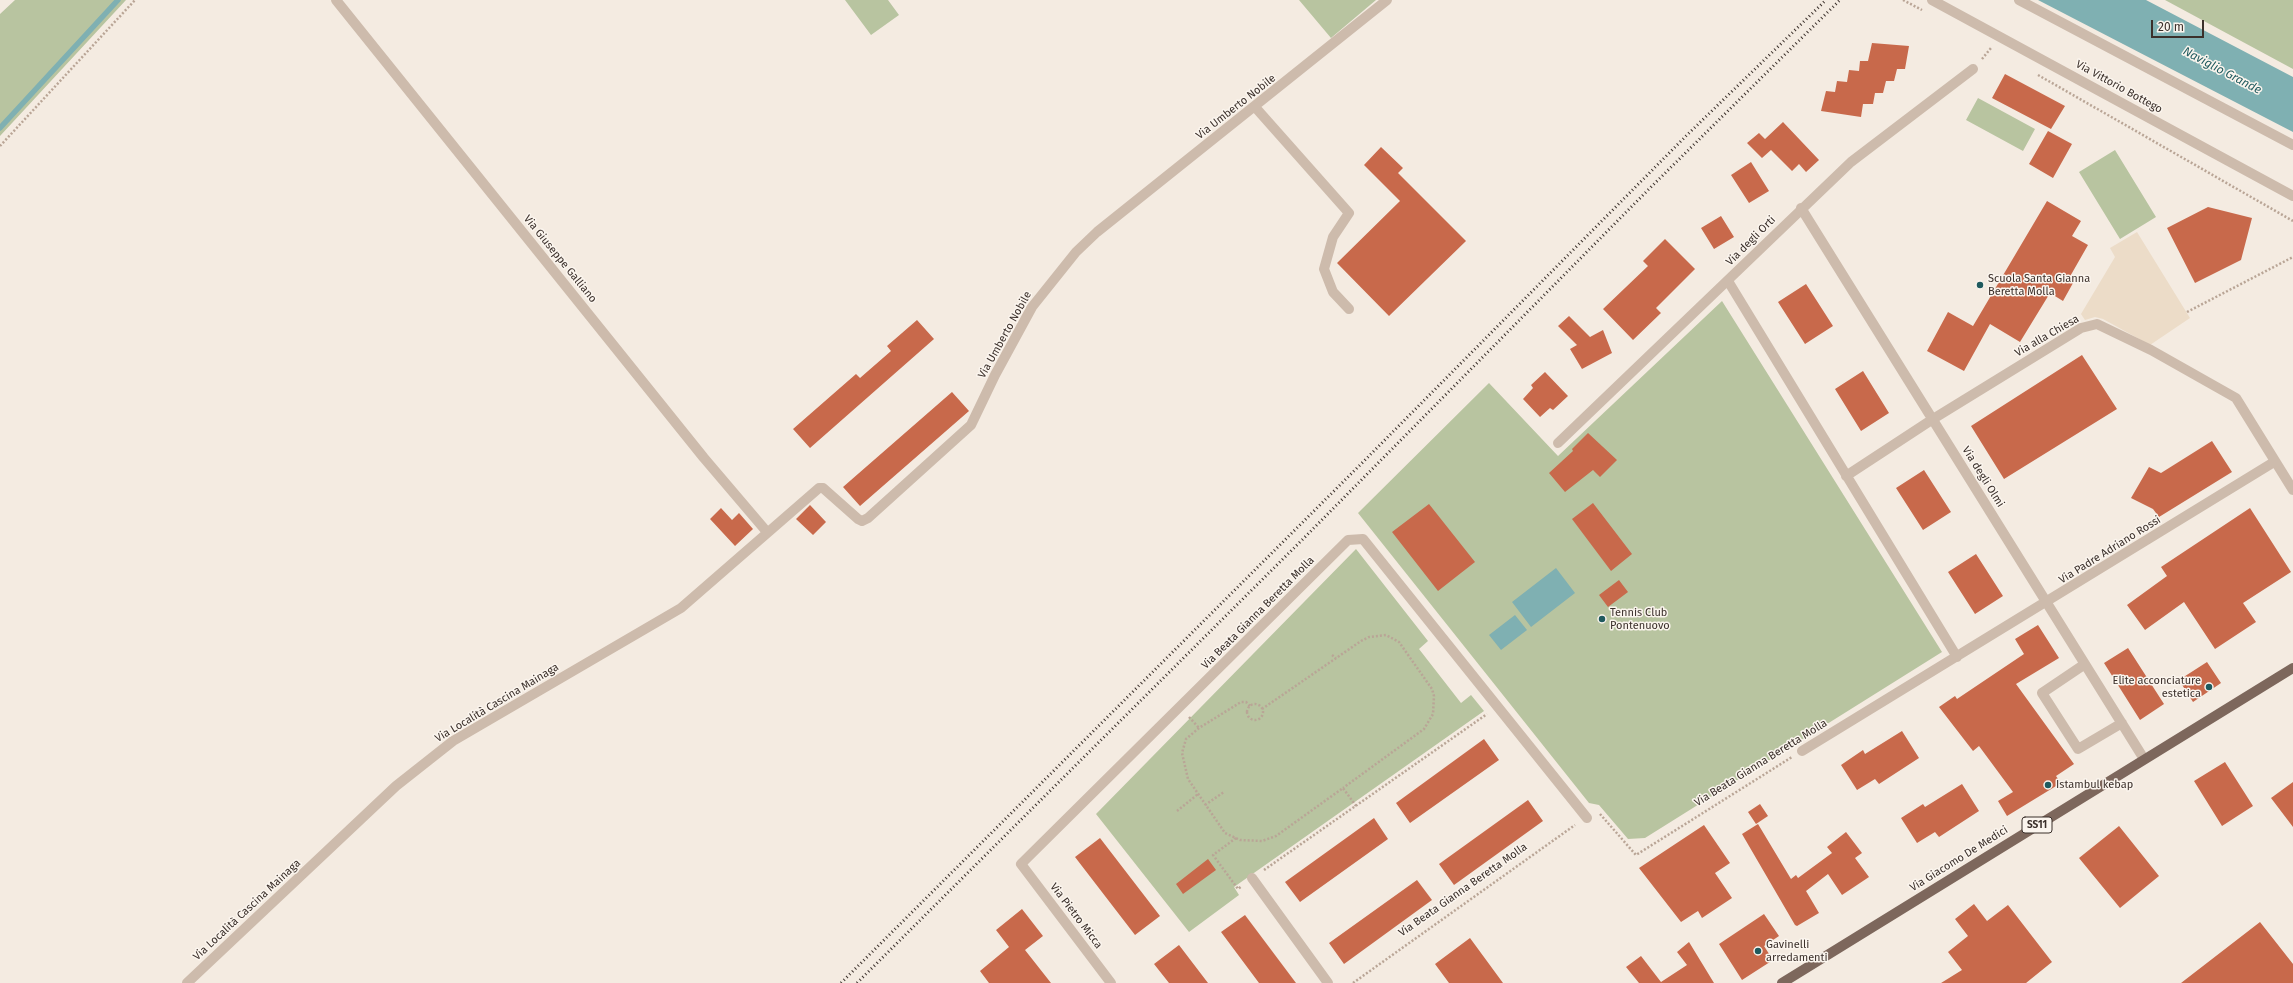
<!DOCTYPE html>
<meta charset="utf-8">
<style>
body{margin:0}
#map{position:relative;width:2293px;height:983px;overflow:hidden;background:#f4ebe1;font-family:"Fira Sans",sans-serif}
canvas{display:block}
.scale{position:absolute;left:2151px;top:20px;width:53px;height:18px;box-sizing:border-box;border:2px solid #3b302b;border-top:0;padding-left:5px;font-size:12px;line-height:14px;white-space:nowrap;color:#3b302b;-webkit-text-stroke:3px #fbf5ee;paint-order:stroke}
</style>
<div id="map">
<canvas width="2293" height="983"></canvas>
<div class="scale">20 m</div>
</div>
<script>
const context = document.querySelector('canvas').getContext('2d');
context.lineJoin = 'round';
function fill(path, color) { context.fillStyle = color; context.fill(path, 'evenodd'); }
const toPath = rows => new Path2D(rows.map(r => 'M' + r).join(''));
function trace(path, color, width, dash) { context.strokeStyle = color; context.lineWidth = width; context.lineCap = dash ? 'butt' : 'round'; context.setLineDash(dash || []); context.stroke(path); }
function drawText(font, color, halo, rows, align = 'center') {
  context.font = font + ' "Fira Sans",sans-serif'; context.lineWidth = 3; context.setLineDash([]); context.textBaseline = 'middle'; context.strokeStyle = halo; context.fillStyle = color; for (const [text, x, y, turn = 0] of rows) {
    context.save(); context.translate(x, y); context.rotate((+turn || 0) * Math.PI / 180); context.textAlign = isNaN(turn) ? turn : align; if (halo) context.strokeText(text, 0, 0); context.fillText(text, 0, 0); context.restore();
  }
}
const green = toPath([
 [15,0,126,0,0,136,0,14],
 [845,0,888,0,899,15,871,35],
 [1299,0,1376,0,1331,38],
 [2165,0,2293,0,2293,69],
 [1978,98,2035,129,2023,151,1966,120],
 [2115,150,2156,217,2120,239,2079,172],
 [1722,301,1942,652,1645,838,1628,839,1599,805,1589,803,1358,513,1489,383,1558,456],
 [1356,549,1428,641,1419,649,1461,703,1471,695,1484,711,1234,887,1239,895,1189,932,1096,814]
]);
const plaza = toPath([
 [2137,232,2190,318,2150,345,2103,319,2095,317,2085,320,2081,314,2115,257,2110,248]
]);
const water = toPath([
 [2038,0,2146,0,2293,77,2293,132],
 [1556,568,1575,593,1531,627,1512,602],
 [1515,615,1527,630,1501,650,1489,635]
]);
const stream = toPath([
 [0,128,118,0]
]);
const building = toPath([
 [1872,43,1909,46,1905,69,1897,69,1894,81,1886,81,1883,93,1875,93,1873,104,1863,104,1861,117,1821,111,1826,91,1835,92,1837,81,1847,82,1849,70,1859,71,1860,61,1868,61],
 [2005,74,2065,106,2051,129,1992,98],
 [1783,122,1819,160,1806,172,1799,164,1792,171,1771,150,1762,158,1747,143,1759,133,1765,139],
 [2048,131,2072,144,2053,178,2029,164],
 [1381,147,1403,168,1398,173,1466,241,1389,316,1337,263,1400,201,1364,165],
 [1751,162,1769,191,1749,203,1731,175],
 [2047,201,2081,221,2072,236,2088,245,2068,280,2073,283,2063,301,2050,293,2020,342,1990,324,1964,371,1927,351,1948,312,1973,326],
 [2208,207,2252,218,2241,260,2195,283,2167,228],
 [1721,216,1734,237,1714,249,1701,228],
 [1665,239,1695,269,1656,308,1661,313,1633,340,1603,309,1648,266,1643,261],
 [1806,284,1833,326,1805,344,1778,302],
 [1569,316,1590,337,1603,330,1612,353,1582,369,1570,349,1577,345,1558,326],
 [917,320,934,339,810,448,793,429,856,374,860,378,891,351,887,346],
 [2082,355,2117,409,2004,479,1971,426],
 [1863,371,1889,413,1861,431,1835,389],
 [1545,372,1568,396,1553,410,1550,408,1540,417,1523,399,1533,388,1531,385],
 [952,392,969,411,860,506,843,487],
 [1588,433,1617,460,1600,477,1593,470,1565,492,1549,473,1573,451,1572,449],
 [2212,441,2232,472,2159,517,2153,509,2131,498,2149,467,2161,473],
 [1924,470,1951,512,1923,530,1896,488],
 [1593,503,1632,554,1611,571,1572,519],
 [1429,504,1475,562,1438,591,1392,532],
 [810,505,826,522,813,535,796,519],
 [721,508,732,520,739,513,753,529,735,546,710,519],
 [2250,508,2291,572,2243,603,2256,622,2215,649,2184,602,2145,630,2127,605,2167,576,2161,567],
 [1976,554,2003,596,1975,614,1948,572],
 [1619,580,1628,592,1608,607,1599,595],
 [2038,625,2059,658,2016,684,2074,764,2056,776,2061,783,2007,816,1998,801,2013,792,1979,746,1973,751,1939,707,1955,696,1957,699,2024,654,2015,639],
 [2128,648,2164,704,2140,720,2104,663],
 [2207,662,2221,683,2193,702,2179,680],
 [1902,731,1919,758,1879,784,1875,779,1857,790,1841,765,1863,750,1865,754],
 [1484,739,1499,760,1410,823,1396,803],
 [2225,762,2253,806,2222,826,2194,781],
 [2293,782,2293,827,2271,798],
 [1962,784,1979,811,1939,837,1935,832,1917,843,1901,818,1923,804,1925,807],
 [1528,800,1543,821,1454,885,1439,864],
 [1760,804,1768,816,1756,824,1748,812],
 [1374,818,1388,839,1300,902,1285,882],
 [1758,824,1791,879,1796,875,1798,878,1832,853,1827,847,1846,832,1862,853,1855,858,1869,877,1842,895,1828,874,1806,891,1819,913,1797,926,1795,925,1742,834],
 [1704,825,1730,863,1715,873,1732,898,1702,918,1698,911,1681,922,1639,868],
 [2119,826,2159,876,2120,908,2079,858],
 [1100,838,1160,916,1135,935,1075,857],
 [1208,859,1216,870,1183,894,1176,884],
 [1417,880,1432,900,1344,964,1329,943],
 [1974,904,1987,921,2008,905,2052,962,2026,983,1941,983,1962,970,1948,952,1968,936,1955,919],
 [1022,909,1043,936,1025,950,1051,983,989,983,980,971,1009,947,996,930],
 [1764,914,1779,936,1764,946,1773,960,1742,980,1719,944],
 [1245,915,1296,983,1259,983,1221,932],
 [2260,922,2293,964,2293,983,2181,983],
 [1470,938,1503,983,1449,983,1435,964],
 [1689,942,1714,983,1639,983,1626,967,1641,956,1661,982,1687,965,1677,952],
 [1179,945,1208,983,1169,983,1154,964]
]);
const path = toPath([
 [1903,0,1922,10],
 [1982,59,1991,48],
 [2038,75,2293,221],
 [0,146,135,0],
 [2187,312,2293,257],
 [1332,655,1336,658],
 '1247 712a8 8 0 1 1 16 0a8 8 0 1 1-16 0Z',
 [1250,706,1246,702,1241,702,1199,728,1186,739,1182,753,1188,779,1225,833,1240,840,1262,841,1276,836,1343,788,1356,806],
 [1262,709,1361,641,1369,637,1386,635,1399,642,1432,689,1434,696,1433,714,1424,729,1343,788],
 [1189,717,1199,728],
 [1205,805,1224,792],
 [1177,811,1198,794],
 [1600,814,1636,855,1792,757],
 [1236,838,1213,855,1238,889,1242,886],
 [1264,870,1487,714],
 [1353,983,1575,825]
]);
const minor = toPath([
 [336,0,704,458,767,532],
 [1932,0,2293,196],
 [2019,0,2293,145],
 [1255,107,1349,213,1333,237,1324,269,1333,292,1349,309],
 [1801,208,2144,759],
 [1728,281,1957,657],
 [1558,443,1851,162,1973,69],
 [1846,476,1933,419,2081,328,2097,324,2151,350,2236,398,2293,490],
 [2085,664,2042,693,2078,749,2122,723],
 [1802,751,2274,462],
 [1252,878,1328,983],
 [187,983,396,786,453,741,681,608,819,488,823,488,858,519,862,521,868,518,971,425,995,375,1032,307,1076,252,1097,232,1387,0],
 [1111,983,1021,864,1348,540,1363,539,1587,818]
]);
const major = toPath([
 [1782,983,2293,668]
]);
const rail = toPath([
 [841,983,1363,462,1686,136,1826,0],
 [857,983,1303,539,1650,188,1840,0]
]);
const markers = [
 [1980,285,4,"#1f5a5e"],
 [1602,619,4,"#1f5a5e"],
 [2209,687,4,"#1f5a5e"],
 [2048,785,4,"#1f5a5e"],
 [1758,951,4,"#1f5a5e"]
];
const shields = [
 [2037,825,30]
];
const shieldNames = [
 ["SS11",2037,825]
];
const streetNames = [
 ["Via Vittorio Bottego",2119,87,29],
 ["Via Umberto Nobile",1236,107,-38],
 ["Via degli Orti",1751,241,-45],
 ["Via Giuseppe Galliano",560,259,51],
 ["Via Umberto Nobile",1005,335,-61],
 ["Via alla Chiesa",2047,336,-30],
 ["Via degli Olmi",1983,477,58],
 ["Via Padre Adriano Rossi",2110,550,-32],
 ["Via Beata Gianna Beretta Molla",1258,613,-45],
 ["Via Località Cascina Mainaga",497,703,-31],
 ["Via Beata Gianna Beretta Molla",1761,763,-32],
 ["Via Giacomo De Medici",1959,859,-32],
 ["Via Beata Gianna Beretta Molla",1463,890,-35],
 ["Via Località Cascina Mainaga",247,910,-43],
 ["Via Pietro Micca",1076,916,53]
];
const poiNames = [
 ["Scuola Santa Gianna",1988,279],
 ["Beretta Molla",1988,292],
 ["Tennis Club",1610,613],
 ["Pontenuovo",1610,626],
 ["Elite acconciature",2201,681,"right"],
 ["estetica",2201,694,"right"],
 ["Istambul kebap",2056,785],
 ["Gavinelli",1766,945],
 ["arredamenti",1766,958]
];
const waterNames = [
 ["Naviglio Grande",2222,71,28]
];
fill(green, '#b8c4a0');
fill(plaza, '#ecdcc8');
fill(water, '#7fb0b2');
trace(stream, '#7fb0b2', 5.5);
fill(building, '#c8694b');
trace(path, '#b9a596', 2.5, [2, 2]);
trace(minor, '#cdbbac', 10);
trace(major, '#7d675c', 10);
trace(rail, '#3b302b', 3, [1, 3]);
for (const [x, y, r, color] of markers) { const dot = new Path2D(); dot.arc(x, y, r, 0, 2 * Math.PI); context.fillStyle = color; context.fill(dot); trace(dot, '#fbf5ee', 1.5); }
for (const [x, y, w] of shields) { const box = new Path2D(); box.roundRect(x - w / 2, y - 8, w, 16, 3); context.fillStyle = '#fbf5ee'; context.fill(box); trace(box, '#3b302b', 1); }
drawText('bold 10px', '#3b302b', null, shieldNames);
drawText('11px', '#3b302b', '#fbf5ee', streetNames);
drawText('11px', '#3b302b', '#fbf5ee', poiNames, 'left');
drawText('italic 12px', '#1f5a5e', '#fbf5ee', waterNames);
</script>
